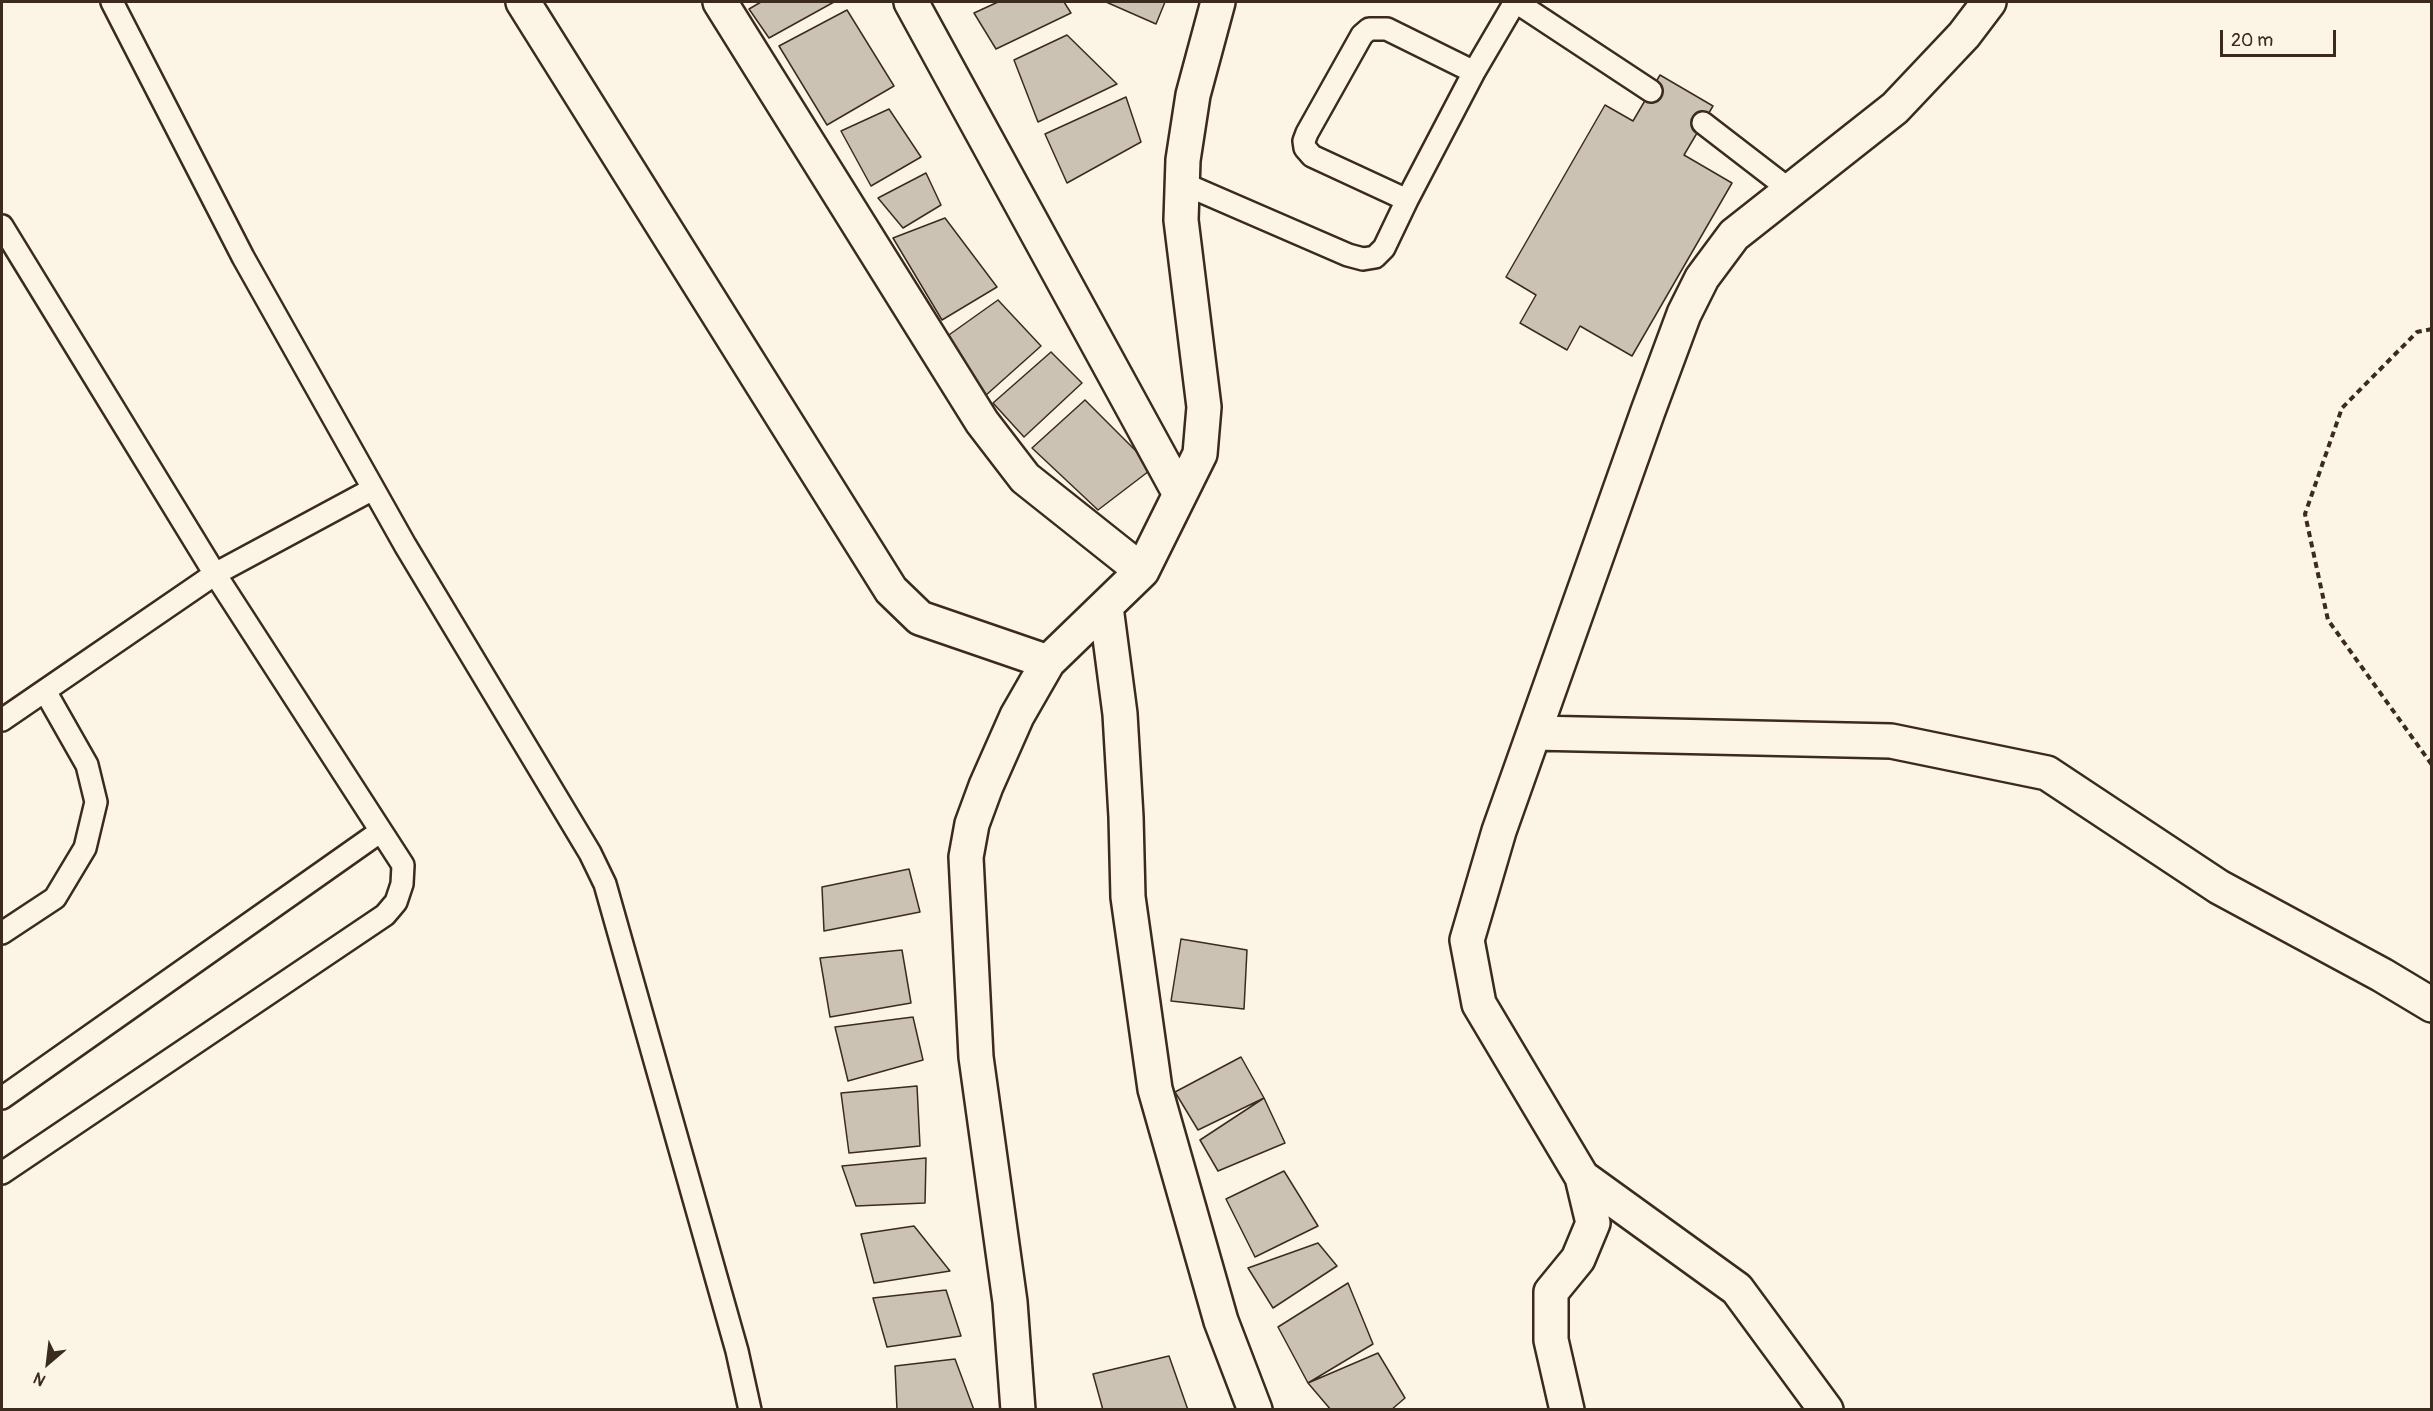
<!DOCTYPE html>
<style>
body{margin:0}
#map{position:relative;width:2433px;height:1411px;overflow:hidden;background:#fcf5e5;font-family:Pangolin,sans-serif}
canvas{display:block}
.frame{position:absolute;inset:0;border:3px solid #3b2a1e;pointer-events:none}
.north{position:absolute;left:18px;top:1333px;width:60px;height:60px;-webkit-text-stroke:4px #fcf5e5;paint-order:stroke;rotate:208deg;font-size:16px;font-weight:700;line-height:24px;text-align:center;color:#3b2a1e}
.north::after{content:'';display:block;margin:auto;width:21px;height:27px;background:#3b2a1e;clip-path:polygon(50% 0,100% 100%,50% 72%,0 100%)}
.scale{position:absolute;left:2220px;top:30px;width:116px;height:27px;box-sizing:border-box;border:3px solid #3b2a1e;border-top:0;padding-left:8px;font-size:18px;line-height:21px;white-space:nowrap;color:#3b2a1e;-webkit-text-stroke:4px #fcf5e5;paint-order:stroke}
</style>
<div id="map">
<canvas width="2433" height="1411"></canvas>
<div class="frame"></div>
<div class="north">N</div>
<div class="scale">20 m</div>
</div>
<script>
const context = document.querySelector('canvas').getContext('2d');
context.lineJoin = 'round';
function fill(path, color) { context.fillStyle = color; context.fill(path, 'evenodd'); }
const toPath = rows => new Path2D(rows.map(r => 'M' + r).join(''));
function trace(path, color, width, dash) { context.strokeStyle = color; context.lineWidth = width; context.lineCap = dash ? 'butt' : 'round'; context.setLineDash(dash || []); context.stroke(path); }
const building = toPath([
 [761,2,834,2,769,38,749,9,761,2],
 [998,2,1064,2,1071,13,996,49,974,13,998,2],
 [1106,2,1165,2,1156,24,1106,2],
 [847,10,894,86,827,125,779,46,847,10],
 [1067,35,1117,84,1038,122,1014,60,1067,35],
 [1660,75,1713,106,1684,155,1732,183,1632,356,1580,326,1567,350,1520,323,1536,295,1506,277,1605,105,1633,121,1660,75],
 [1126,97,1141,142,1067,183,1045,134,1126,97],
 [889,109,921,157,871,186,841,131,889,109],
 [926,173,941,205,903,228,878,198,926,173],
 [945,218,997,287,942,320,893,238,945,218],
 [998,300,1041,346,985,396,946,337,998,300],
 [1051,352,1082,383,1024,437,993,403,1051,352],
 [1085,400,1153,468,1098,510,1032,448,1085,400],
 [909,869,920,912,824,931,822,887,909,869],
 [1181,939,1247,950,1244,1009,1171,1001,1181,939],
 [902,950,911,1003,830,1017,820,958,902,950],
 [913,1017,923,1060,848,1081,835,1027,913,1017],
 [1241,1057,1264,1098,1198,1130,1175,1092,1241,1057],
 [917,1086,920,1146,849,1153,841,1093,917,1086],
 [1264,1098,1285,1143,1218,1171,1200,1140,1264,1098],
 [926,1158,925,1203,856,1206,842,1166,926,1158],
 [1284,1171,1318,1226,1255,1257,1226,1199,1284,1171],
 [914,1226,950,1271,874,1283,861,1234,914,1226],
 [1318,1243,1337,1266,1273,1308,1248,1268,1318,1243],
 [1348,1283,1373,1344,1308,1383,1278,1327,1348,1283],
 [946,1290,961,1336,887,1347,873,1298,946,1290],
 [1378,1353,1405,1398,1391,1410,1331,1410,1308,1383,1378,1353],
 [1169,1356,1188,1410,1103,1410,1093,1374,1169,1356],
 [955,1359,974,1410,897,1410,895,1366,955,1359]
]);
const path = toPath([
 [2432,329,2417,332,2342,408,2305,514,2328,620,2432,765]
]);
const lane = toPath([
 [112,2,243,257,405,545,590,853,605,884,737,1351,750,1410],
 [1516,2,1651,91],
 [1474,72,1387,29,1369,29,1362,35,1307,133,1304,141,1305,148,1312,156,1407,200,1474,72,1515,2],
 [1703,123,1790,190],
 [1182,183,1348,255,1363,259,1375,257,1384,248,1407,200],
 [2,226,215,574,2,720],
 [373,489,215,574,381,831],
 [2,933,55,898,85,848,96,802,87,765,45,691],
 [2,1098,381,831,403,865,402,884,396,902,385,915,2,1173]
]);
const street = toPath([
 [523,2,891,590,920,618,1048,662,1142,571,1200,454,1204,407,1181,220,1183,160,1193,95,1218,2],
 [720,2,982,422,1025,478,1142,571],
 [911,2,1180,494],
 [1106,607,1120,714,1126,817,1128,897,1155,1089,1221,1321,1255,1410],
 [1535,733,1891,741,2047,773,2219,887,2382,975,2432,1005],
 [1582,1177,1737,1289,1826,1410],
 [1018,1410,1010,1302,976,1057,966,857,972,824,986,786,1017,716,1048,662],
 [1567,1410,1551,1340,1551,1292,1578,1259,1593,1223,1582,1177,1479,1004,1467,940,1499,831,1648,411,1684,314,1702,278,1734,235,1895,108,1964,35,1989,2]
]);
fill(building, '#ccc2b3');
trace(building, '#3b2a1e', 1.5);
trace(lane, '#3b2a1e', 26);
trace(street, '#3b2a1e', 38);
trace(path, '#3b2a1e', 4, [6, 4.5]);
trace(lane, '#fcf5e5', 21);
trace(street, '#fcf5e5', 33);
</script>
